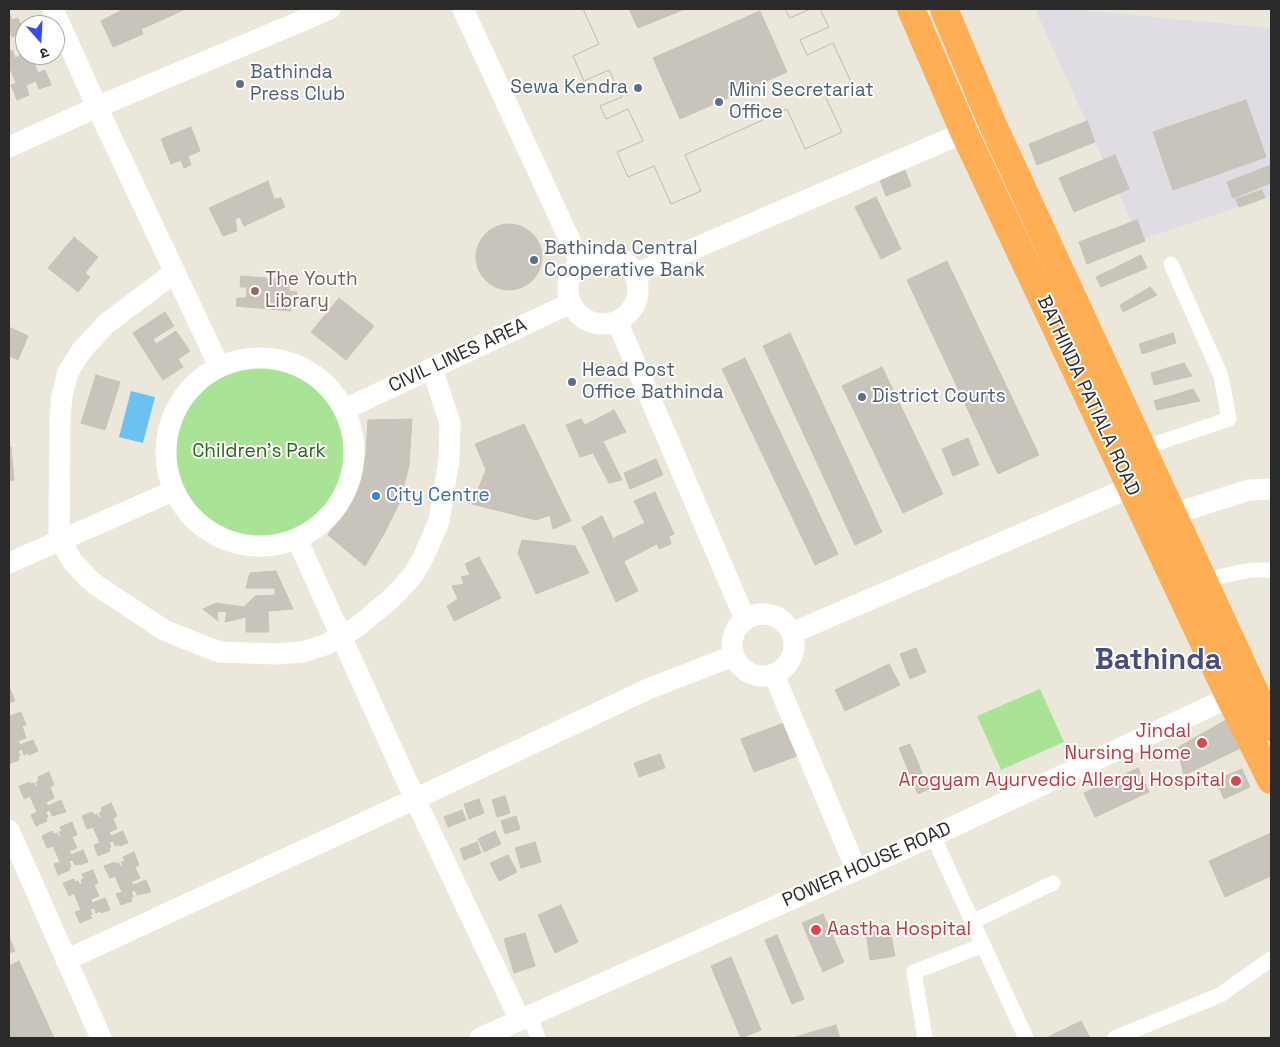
<!DOCTYPE html>
<meta charset="utf-8">
<style>
body{margin:0}
#map{position:relative;width:1280px;height:1047px;overflow:hidden;background:#ece7db;font-family:"Space Grotesk","Noto Sans Devanagari",sans-serif}
canvas{display:block}
.frame{position:absolute;inset:0;border:10px solid #2a2a2a;pointer-events:none}
.north{position:absolute;left:15px;top:15px;width:50px;height:50px;box-sizing:border-box;background:#fff;border:1px solid #aaa;border-radius:50%;rotate:161deg;font-size:14px;font-weight:700;line-height:20px;text-align:center;color:#2a2a2a}
.north::after{content:'';display:block;margin:auto;width:18px;height:22px;background:#3649fe;clip-path:polygon(50% 0,100% 100%,50% 72%,0 100%)}
</style>
<div id="map">
<canvas width="1280" height="1047"></canvas>
<div class="frame"></div>
<div class="north">उ</div>
</div>
<script>
const context = document.querySelector('canvas').getContext('2d');
context.lineJoin = 'round';
function fill(path, color) { context.fillStyle = color; context.fill(path, 'evenodd'); }
const toPath = rows => new Path2D(rows.map(r => 'M' + r).join(''));
function trace(path, color, width, dash) { context.strokeStyle = color; context.lineWidth = width; context.lineCap = dash ? 'butt' : 'round'; context.setLineDash(dash || []); context.stroke(path); }
function drawText(font, color, halo, rows, align = 'center') {
  context.font = font + ' "Space Grotesk",sans-serif'; context.lineWidth = 4; context.setLineDash([]); context.textBaseline = 'middle'; context.strokeStyle = halo; context.fillStyle = color; for (const [text, x, y, turn = 0] of rows) {
    context.save(); context.translate(x, y); context.rotate((+turn || 0) * Math.PI / 180); context.textAlign = isNaN(turn) ? turn : align; if (halo) context.strokeText(text, 0, 0); context.fillText(text, 0, 0); context.restore();
  }
}
const industrial = toPath([
 [1035,9,1068,9,1271,28,1271,196,1140,240]
]);
const green = toPath([
 '174 452a85 85 0 1 1 170 0a85 85 0 1 1-170 0Z',
 [1040,689,1064,742,1001,770,977,716]
]);
const water = toPath([
 [131,391,155,397,143,443,119,437]
]);
const building = toPath([
 [124,9,186,9,141,29,143,34,113,47,101,21,124,9],
 [583,9,629,9,638,28,685,9,785,9,790,18,810,9,820,9,829,27,800,40,807,55,833,43,852,84,825,96,842,132,805,149,787,109,685,155,701,191,671,204,654,166,628,177,617,152,643,141,628,109,606,119,600,106,622,97,609,70,584,81,573,56,599,44,583,9],
 [760,11,787,72,680,119,653,58,760,11],
 [583,9,785,9,790,18,810,9,820,9,829,27,800,40,807,55,833,43,852,84,825,96,842,132,805,149,787,109,685,155,701,191,671,204,654,166,628,177,617,152,643,141,628,109,606,119,600,106,622,97,609,70,584,81,573,56,599,44,583,9],
 [9,13,12,20,18,18,24,32,12,37,9,29,9,13],
 [25,42,25,55,31,55,38,73,45,70,51,85,39,89,36,81,26,85,29,95,17,100,11,85,16,83,9,66,9,50,13,51,15,58,23,54,19,45,25,42],
 [1246,100,1266,157,1173,190,1153,132,1246,100],
 [1087,121,1095,142,1037,165,1029,144,1087,121],
 [191,127,200,151,188,156,191,165,184,168,181,160,171,164,161,139,191,127],
 [1115,155,1129,189,1074,212,1059,178,1115,155],
 [903,165,911,186,886,196,878,175,903,165],
 [1271,165,1271,183,1233,198,1227,182,1271,165],
 [268,181,274,199,281,198,285,207,244,226,240,217,235,219,237,231,223,236,209,208,268,181],
 [1262,190,1265,198,1239,207,1236,199,1262,190],
 [876,197,901,249,881,259,855,207,876,197],
 [1137,220,1145,241,1087,264,1079,242,1137,220],
 '476 257a33 33 0 1 1 66 0a33 33 0 1 1-66 0Z',
 [74,237,98,257,85,273,90,277,78,292,48,268,74,237],
 [1141,255,1147,268,1101,287,1096,277,1141,255],
 [947,261,1039,455,998,474,907,280,947,261],
 [241,276,290,280,289,291,297,292,296,304,291,304,291,311,236,306,237,298,246,298,247,287,240,287,241,276],
 [1150,287,1157,295,1123,312,1120,305,1150,287],
 [339,298,374,326,346,360,311,332,339,298],
 [165,312,174,326,153,339,156,344,176,331,190,351,178,359,183,367,163,380,133,333,165,312],
 [9,327,28,336,18,360,9,356,9,327],
 [790,333,882,532,855,545,763,346,790,333],
 [1173,333,1176,343,1142,354,1139,344,1173,333],
 [745,358,838,554,815,565,722,369,745,358],
 [1184,363,1192,376,1154,385,1151,373,1184,363],
 [882,367,943,494,903,513,842,386,882,367],
 [96,375,120,382,105,430,81,423,96,375],
 [1193,389,1200,401,1157,410,1154,401,1193,389],
 [614,410,626,432,603,441,622,480,609,483,593,453,580,457,566,425,581,419,585,425,614,410],
 [412,419,409,466,399,504,385,532,365,566,328,535,357,487,366,455,368,420,412,419],
 [524,424,571,521,553,529,550,515,536,520,472,504,486,470,475,444,524,424],
 [968,438,979,465,953,476,942,449,968,438],
 [9,447,11,447,14,480,9,481,9,447],
 [656,459,663,475,630,489,624,473,656,459],
 [655,492,674,534,669,536,671,544,659,549,657,544,624,561,614,538,645,523,634,501,655,492],
 [602,516,638,591,616,602,582,527,602,516],
 [522,540,575,546,589,573,536,594,518,553,522,540],
 [479,557,501,598,454,621,447,606,458,599,452,586,464,584,461,577,470,575,465,564,479,557],
 [276,571,293,609,268,611,269,632,246,632,246,617,225,622,227,612,217,611,218,621,203,609,216,603,244,607,255,596,275,595,275,588,246,588,250,573,276,571],
 [916,648,926,672,910,679,900,654,916,648],
 [889,664,900,685,845,711,835,690,889,664],
 [10,689,15,701,9,703,9,690,10,689],
 [21,712,26,725,22,726,26,738,18,741,20,745,33,740,38,751,29,755,28,753,24,755,22,749,18,751,20,756,18,757,19,760,9,764,9,726,10,725,9,721,11,720,10,716,21,712],
 [1231,717,1245,746,1184,775,1177,748,1231,717],
 [784,723,797,756,754,772,741,739,784,723],
 [910,744,929,789,918,794,899,748,910,744],
 [660,754,665,768,639,777,634,763,660,754],
 [1138,768,1149,792,1095,817,1084,793,1138,768],
 [1242,769,1250,787,1224,799,1216,780,1242,769],
 [49,772,54,785,50,787,54,798,46,802,48,806,61,800,66,812,52,816,50,810,46,812,48,817,46,818,47,821,36,826,31,815,37,812,30,796,24,799,19,786,30,782,31,784,34,783,36,787,38,786,36,782,39,781,38,777,49,772],
 [505,796,510,813,497,817,492,800,505,796],
 [479,799,484,813,469,819,464,804,479,799],
 [111,803,117,816,113,818,117,829,109,832,111,836,123,831,128,843,120,846,119,845,115,846,113,841,109,842,111,847,109,848,110,851,98,856,94,845,100,843,93,827,87,829,82,816,92,812,94,815,97,814,99,818,101,817,99,813,102,812,101,808,111,803],
 [462,810,466,820,448,827,444,817,462,810],
 [516,816,520,829,505,834,501,821,516,816],
 [72,822,77,835,72,837,77,848,69,851,71,855,83,850,88,862,79,865,79,864,75,865,72,860,69,861,71,867,69,867,70,870,58,875,54,864,60,862,53,846,47,848,42,836,52,831,53,834,57,833,59,837,61,836,59,832,62,831,60,827,72,822],
 [495,831,501,844,484,852,478,839,495,831],
 [1271,833,1271,876,1225,897,1209,861,1271,833],
 [477,842,481,853,464,860,460,849,477,842],
 [535,842,541,862,521,868,515,848,535,842],
 [134,852,139,865,135,867,140,878,131,882,133,885,146,880,151,892,137,895,135,890,131,892,133,897,131,898,132,901,121,905,116,894,122,892,115,876,110,878,104,866,115,862,116,864,119,863,121,867,123,866,121,862,125,861,123,857,134,852],
 [508,855,517,872,499,881,490,863,508,855],
 [93,870,98,883,94,885,99,896,91,899,92,903,105,898,110,910,101,913,100,911,96,913,94,908,90,909,92,914,90,915,92,918,80,923,75,912,81,910,74,893,69,896,63,883,74,879,75,882,78,881,80,885,82,884,81,880,84,878,82,874,93,870],
 [561,905,578,942,555,953,538,915,561,905],
 [823,914,844,962,823,972,802,923,823,914],
 [890,929,895,956,870,960,866,933,890,929],
 [525,933,535,966,514,973,504,939,525,933],
 [777,935,804,999,792,1004,765,940,777,935],
 [9,937,15,951,9,953,9,937],
 [731,957,761,1030,741,1038,711,966,731,957],
 [19,961,54,1038,9,1038,9,966,19,961],
 [1081,1021,1090,1038,1046,1038,1081,1021],
 [836,1025,840,1038,792,1038,836,1025]
]);
const street = toPath([
 [1143,448,1229,419,1221,376,1171,264],
 [1203,580,1251,570,1271,570],
 [933,836,1026,1038],
 [972,922,1053,883],
 [530,1016,538,1038],
 [925,1038,914,972,983,945],
 [1115,1038,1220,995,1271,959]
]);
const secondary = toPath([
 [53,9,97,107,219,366],
 [463,9,580,262],
 [9,147,97,107,330,9],
 '568 289a35 35 0 1 1 70 0a35 35 0 1 1-70 0Z',
 [175,272,106,324,82,350,68,372,62,396,60,417,59,532,63,545,73,562,87,577,96,585,164,630,206,647,220,652,276,654,302,652,325,645,357,627,393,597,413,575,423,558,439,521,449,460,450,423,432,368],
 [635,274,991,121],
 [617,321,745,619],
 '166 452a94 94 0 1 1 188 0a94 94 0 1 1-188 0Z',
 [345,409,571,303],
 [1173,514,1249,490,1271,489],
 [297,539,415,799,520,1020],
 [9,563,173,491],
 '732 645a31 31 0 1 1 62 0a31 31 0 1 1-62 0Z',
 [792,633,1131,487],
 [774,675,856,869],
 [9,830,101,1038],
 [66,960,415,799,648,689,733,656],
 [480,1038,933,836,1243,691]
]);
const highway = toPath([
 [911,9,964,132,1229,696,1271,780],
 [944,9,991,121,1271,727]
]);
const markers = [
 [240,84,5,"#5c6f8a"],
 [638,88,5,"#5c6f8a"],
 [719,102,5,"#5c6f8a"],
 [534,260,5,"#5c6f8a"],
 [255,291,5,"#8d6e63"],
 [572,382,5,"#5c6f8a"],
 [862,397,5,"#5c6f8a"],
 [376,496,5,"#3f7fe0"],
 [1202,743,6,"#e0444e"],
 [1236,781,6,"#e0444e"],
 [816,930,6,"#e0444e"]
];
const serviceNames = [
 ["Bathinda",250,73],
 ["Press Club",250,95],
 ["Sewa Kendra",628,88,"right"],
 ["Mini Secretariat",729,91],
 ["Office",729,113],
 ["Bathinda Central",544,249],
 ["Cooperative Bank",544,271],
 ["Head Post",582,371],
 ["Office Bathinda",582,393],
 ["District Courts",872,397]
];
const educationNames = [
 ["The Youth",265,280],
 ["Library",265,302]
];
const streetNames = [
 ["CIVIL LINES AREA",458,356,-25],
 ["BATHINDA PATIALA ROAD",1088,396,65],
 ["POWER HOUSE ROAD",867,865,-24]
];
const parkNames = [
 ["Children's Park",259,452]
];
const shopNames = [
 ["City Centre",386,496]
];
const healthNames = [
 ["Jindal",1191,732],
 ["Nursing Home",1191,754],
 ["Arogyam Ayurvedic Allergy Hospital",1225,781],
 ["Aastha Hospital",827,930,"left"]
];
const townNames = [
 ["Bathinda",1158,661]
];
fill(industrial, '#dfdce4');
fill(green, '#a9e496');
fill(water, '#6bc1f1');
fill(building, '#c8c3bb');
trace(building, '#c8c3b5', 1);
trace(street, '#fff', 15);
trace(secondary, '#fff', 21);
trace(highway, '#ffae53', 28);
for (const [x, y, r, color] of markers) { const dot = new Path2D(); dot.arc(x, y, r, 0, 2 * Math.PI); context.fillStyle = color; context.fill(dot); trace(dot, '#fff', 2); }
drawText('19px', '#4e5e75', '#fff', serviceNames, 'left');
drawText('19px', '#785e54', '#fff', educationNames, 'left');
drawText('19px', '#2a2a2a', '#fff', streetNames);
drawText('19px', '#216818', '#fff', parkNames);
drawText('19px', '#366cbe', '#fff', shopNames, 'left');
drawText('19px', '#be3a42', '#fff', healthNames, 'right');
drawText('bold 29px', '#494d7c', '#fff', townNames);
</script>
